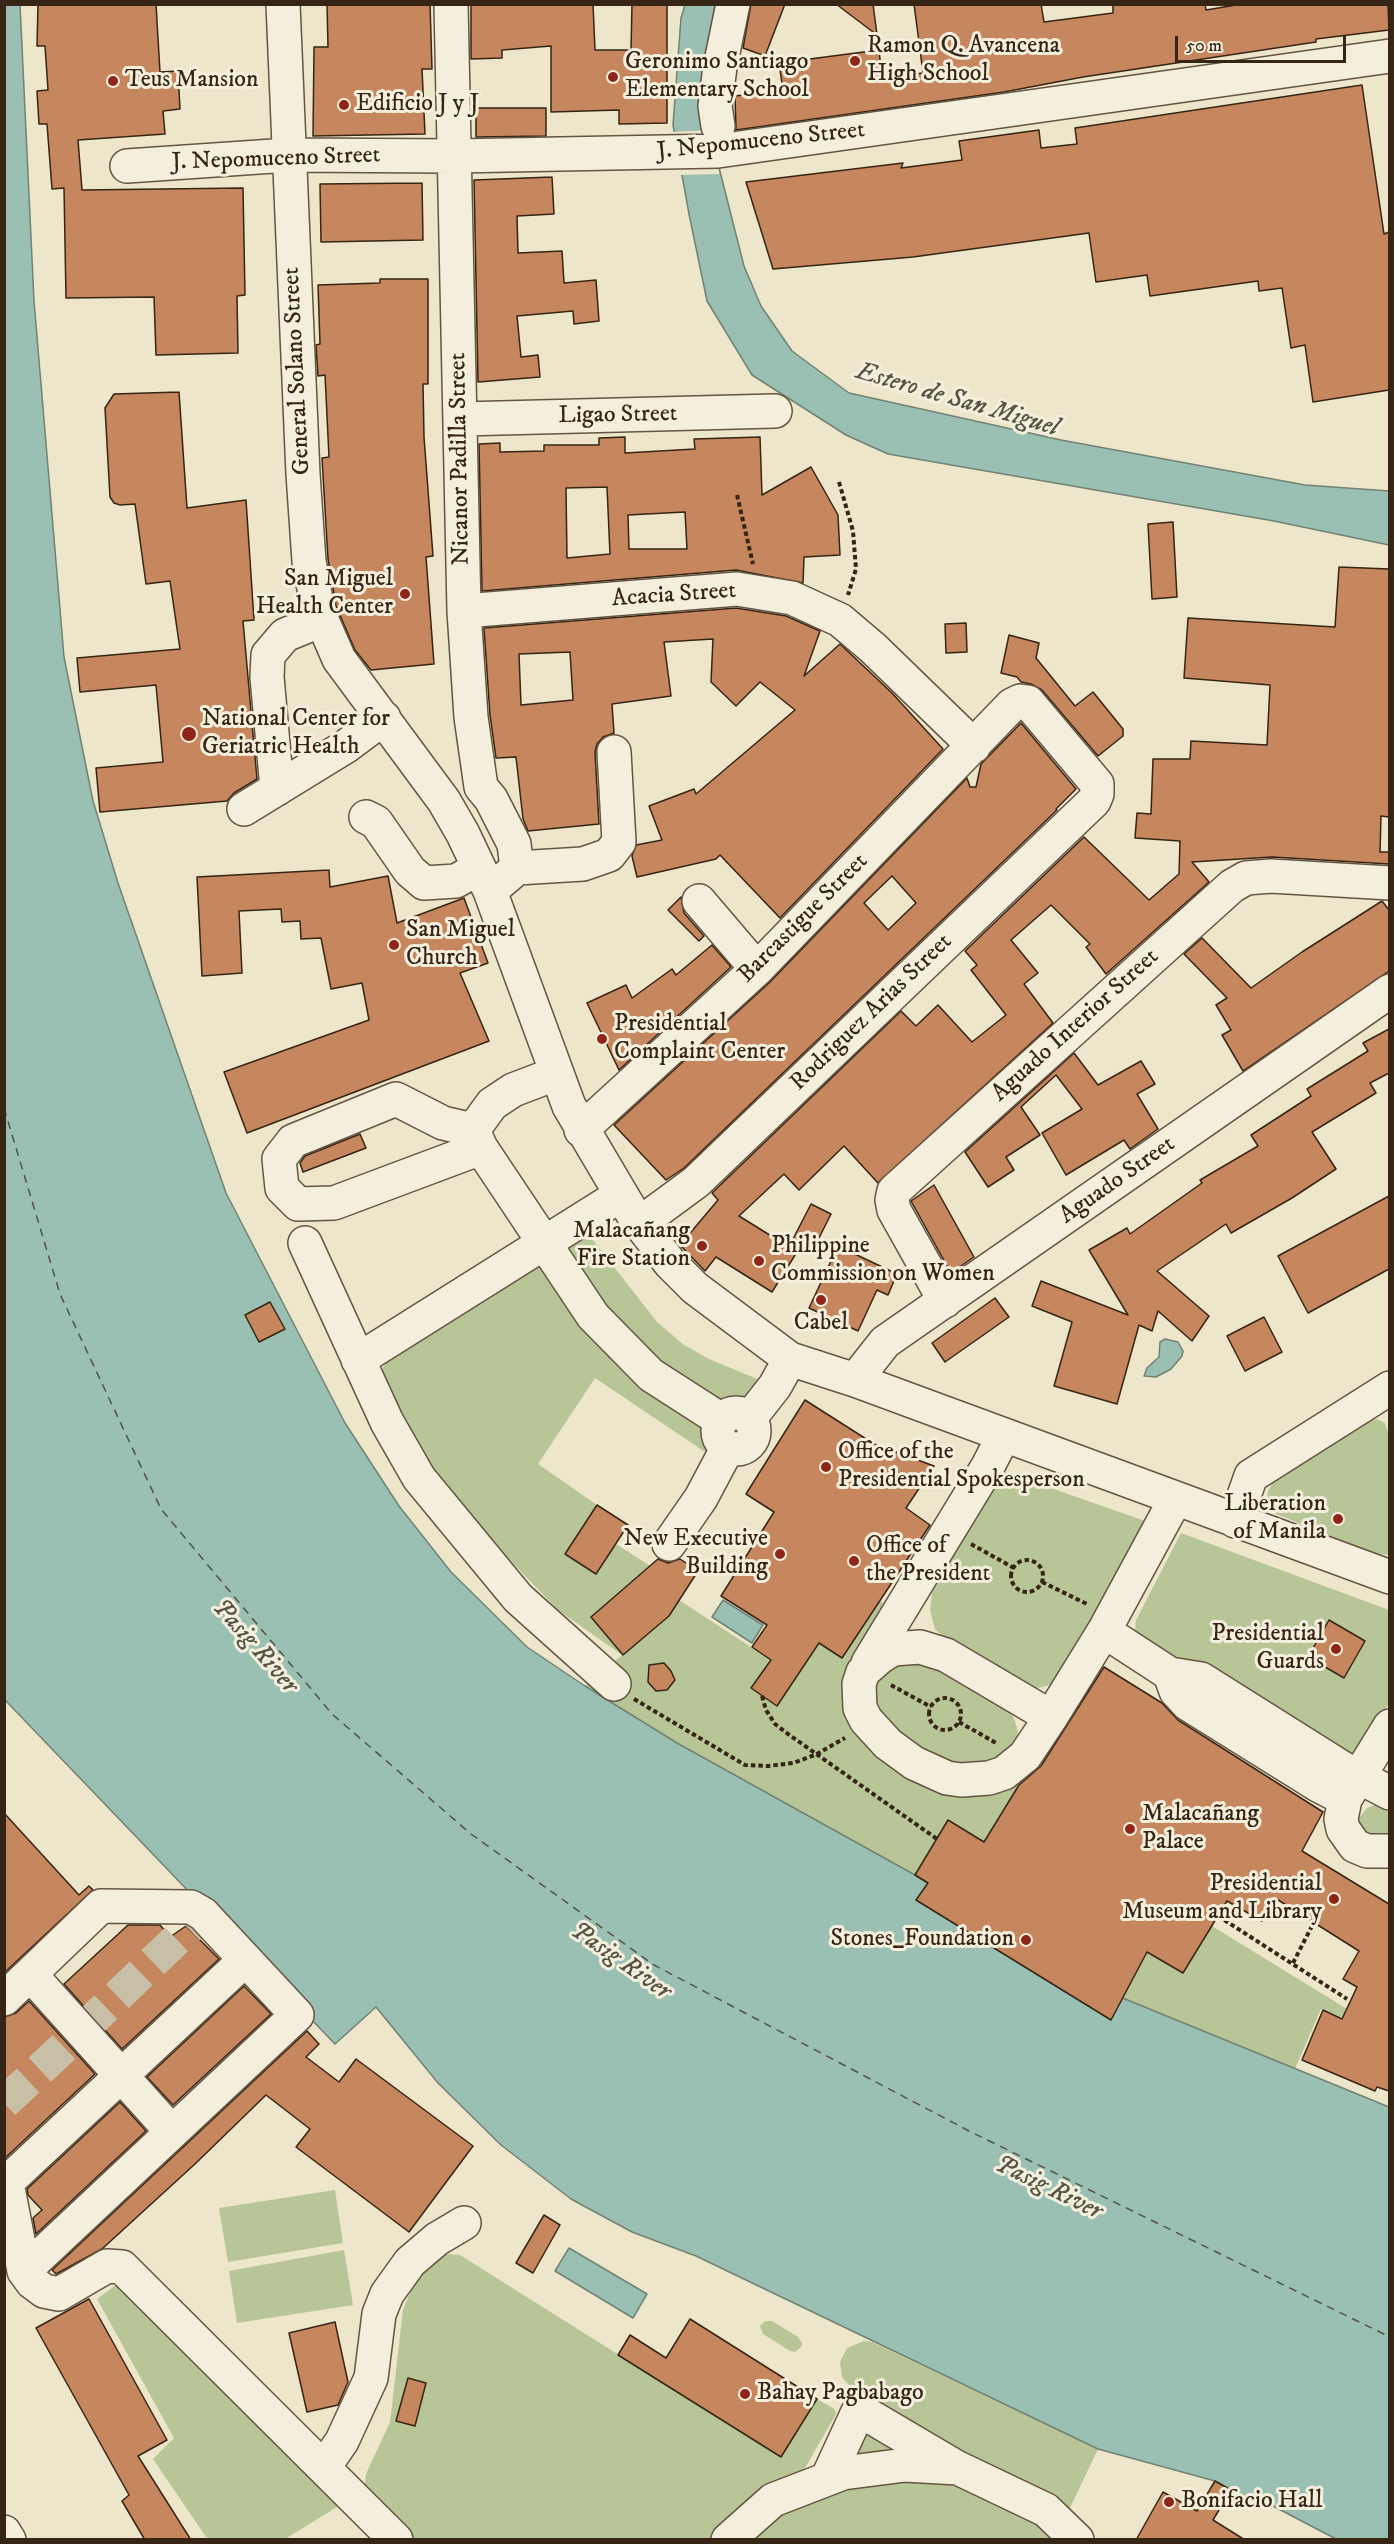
<!DOCTYPE html>
<meta charset="utf-8">
<style>
body{margin:0}
#map{position:relative;width:1394px;height:2544px;overflow:hidden;background:#eee6ca;font-family:"IM FELL DW Pica",serif}
canvas{display:block}
.frame{position:absolute;inset:0;border:6px solid #362414;pointer-events:none}
.scale{position:absolute;left:1175px;top:36px;width:171px;height:27px;box-sizing:border-box;border:3px solid #362414;border-top:0;padding-left:8px;font-size:18px;line-height:21px;white-space:nowrap;color:#362414;-webkit-text-stroke:4px #f4efdd;paint-order:stroke}
</style>
<div id="map">
<canvas width="1394" height="2544"></canvas>
<div class="frame"></div>
<div class="scale">50 m</div>
</div>
<script>
const context = document.querySelector('canvas').getContext('2d');
context.lineJoin = 'round';
function fill(path, color) { context.fillStyle = color; context.fill(path, 'evenodd'); }
const toPath = rows => new Path2D(rows.map(r => 'M' + r).join(''));
function trace(path, color, width, dash) { context.strokeStyle = color; context.lineWidth = width; context.lineCap = dash ? 'butt' : 'round'; context.setLineDash(dash || []); context.stroke(path); }
function drawText(font, color, halo, rows, align = 'center') {
  context.font = font + ' "IM FELL DW Pica",serif'; context.lineWidth = 6; context.setLineDash([]); context.textBaseline = 'middle'; context.strokeStyle = halo; context.fillStyle = color; for (const [text, x, y, turn = 0] of rows) {
    context.save(); context.translate(x, y); context.rotate((+turn || 0) * Math.PI / 180); context.textAlign = isNaN(turn) ? turn : align; if (halo) context.strokeText(text, 0, 0); context.fillText(text, 0, 0); context.restore();
  }
}
const green = toPath([
 [589,1235,657,1322,684,1345,709,1359,767,1383,753,1403,728,1409,630,1342,565,1250],
 [536,1264,544,1266,707,1429,711,1456,595,1378,538,1464,597,1505,565,1554,596,1574,616,1544,655,1569,628,1585,591,1617,679,1600,771,1660,752,1688,777,1706,819,1643,842,1658,880,1601,888,1606,855,1715,992,1793,1008,1790,1021,1782,984,1842,948,1820,915,1875,677,1743,585,1686,622,1655,558,1610,478,1527,441,1482,397,1419,383,1384,383,1367,393,1354],
 [1377,1419,1385,1423,1390,1439,1390,1555,1376,1554,1276,1514,1267,1503,1268,1491,1275,1479,1365,1421],
 [1002,1471,1145,1521,1071,1663,1051,1685,1037,1688,1022,1684,948,1641,935,1629,930,1610,932,1593],
 [1181,1533,1389,1610,1389,1703,1362,1752,1353,1756,1176,1662,1142,1639,1135,1630,1136,1620],
 [924,1658,1004,1704,1014,1718,1018,1732,1016,1746,1007,1761,946,1765,881,1722,869,1686,875,1672],
 [1379,1803,1389,1806,1390,1843,1375,1845,1359,1825,1359,1818,1367,1808],
 [1212,1926,1347,2009,1343,2018,1321,2009,1295,2069,1103,1990,1131,1942,1183,1973],
 [335,2190,343,2243,228,2262,219,2208],
 [344,2250,353,2305,237,2323,229,2271],
 [449,2254,460,2255,781,2457,817,2399,833,2408,836,2412,835,2416,801,2475,715,2539,414,2539,368,2493,365,2484,366,2474,390,2422,403,2310,414,2283,437,2256],
 [124,2279,340,2503,337,2507,285,2539,214,2540,206,2537,153,2459,174,2438,97,2299],
 [765,2321,772,2321,798,2337,802,2343,801,2347,795,2352,790,2351,763,2334,760,2326],
 [864,2341,872,2342,1098,2449,1069,2510,965,2460,851,2388,842,2377,840,2362,847,2348],
 [857,2427,908,2450,851,2458],
 [877,2474,982,2486,1060,2540,744,2540,777,2512]
]);
const water = toPath([
 [20,4,34,301,64,657,93,801,118,883,226,1193,345,1423,399,1506,451,1572,527,1647,585,1686,677,1743,915,1875,1103,1990,1389,2107,1389,2539,1336,2539,1273,2506,1231,2490,1215,2481,1098,2449,696,2256,632,2232,571,2199,501,2145,438,2083,376,2007,335,2044,5,1700,4,5,20,4],
 [685,5,727,5,709,128,744,266,761,306,792,351,849,393,1061,440,1305,485,1389,491,1389,545,1274,521,888,454,846,435,752,375,707,301,689,214,673,125,681,18,685,5],
 [1165,1339,1178,1342,1183,1351,1182,1356,1171,1369,1156,1377,1144,1376,1147,1368,1159,1357,1160,1342,1165,1339],
 [723,1600,763,1625,752,1643,712,1617,723,1600],
 [569,2248,647,2294,633,2318,555,2271,569,2248]
]);
const pier = toPath([
 [712,130,718,151,719,174,679,175,671,132]
]);
const ferry = toPath([
 [4,1108,60,1294,161,1509,332,1714,471,1834,654,1965,969,2131,1390,2337]
]);
const building = toPath([
 [38,4,156,4,160,72,178,71,180,109,163,111,165,134,78,140,82,190,243,188,245,295,237,296,238,353,156,355,154,297,66,298,64,188,52,189,47,124,39,124,37,91,48,90,45,46,37,46,38,4],
 [327,4,430,4,432,69,422,69,425,134,313,136,314,47,328,47,327,4],
 [471,4,593,4,595,50,631,50,632,4,667,4,667,123,619,124,619,110,551,112,551,46,502,50,502,58,471,59,471,4],
 [751,4,785,4,765,56,743,48,751,4],
 [836,4,873,4,877,35,836,4],
 [914,4,1041,4,1044,22,1113,13,1113,4,1205,4,1206,10,1242,4,1388,4,1389,30,1316,39,1316,42,1083,77,1004,92,736,130,735,96,783,90,779,63,879,50,882,78,923,73,914,4],
 [1362,85,1384,234,1389,232,1389,390,1313,402,1305,345,1291,348,1282,288,1259,291,1258,281,1150,296,1147,275,1096,282,1089,233,913,257,773,269,746,182,903,163,901,168,962,160,959,141,1039,130,1041,148,1077,144,1075,128,1362,85],
 [476,108,546,108,546,136,476,137,476,108],
 [552,177,554,214,517,216,518,253,562,251,564,283,596,280,599,321,574,324,573,311,517,316,521,357,538,355,540,377,478,382,474,180,552,177],
 [422,183,423,240,321,242,320,184,422,183],
 [380,279,428,279,428,384,423,384,424,437,433,556,426,557,434,664,371,670,355,650,336,606,328,559,322,458,329,457,325,375,318,376,316,345,320,344,318,285,380,283,380,279],
 [179,392,187,508,246,500,254,620,243,621,257,779,234,793,227,801,100,812,96,768,163,762,156,685,80,692,77,658,180,649,170,581,146,584,135,504,120,505,114,503,110,497,105,408,114,394,179,392],
 [625,437,625,453,695,449,694,439,760,437,762,495,811,467,838,515,840,555,804,557,803,583,736,570,482,591,479,444,500,443,500,452,544,451,544,445,599,445,599,438,625,437],
 [607,487,610,554,567,558,566,488,607,487],
 [685,512,687,549,629,549,628,515,685,512],
 [1173,522,1177,597,1152,599,1148,524,1173,522],
 [1339,567,1389,569,1389,817,1381,816,1380,852,1389,852,1389,864,1272,857,1192,862,1209,882,1106,974,1086,947,1090,944,1051,905,1011,940,1038,973,1024,984,1053,1023,878,1183,844,1146,799,1190,784,1174,739,1216,797,1252,772,1292,716,1257,705,1271,680,1245,718,1200,712,1193,901,1011,916,1026,938,1005,972,1042,1006,1015,971,970,977,965,965,951,1084,837,1149,900,1179,874,1180,841,1135,838,1137,813,1151,814,1153,759,1190,759,1191,741,1267,745,1270,685,1184,678,1188,618,1335,627,1339,567],
 [736,608,786,616,820,631,804,676,840,644,892,693,943,749,780,918,720,855,716,859,637,877,632,856,636,845,662,840,649,806,694,789,696,794,795,710,760,682,736,706,711,682,713,639,664,642,671,696,612,704,614,733,603,737,597,744,595,752,599,824,528,831,523,819,516,757,496,758,490,715,484,628,736,608],
 [570,652,573,700,521,705,519,654,570,652],
 [966,623,967,652,946,653,945,624,966,623],
 [1009,635,1039,643,1036,658,1075,706,1093,692,1123,729,1123,736,1098,756,1042,690,1031,684,1021,682,1017,677,1001,673,1009,635],
 [1021,723,1076,789,1056,809,1057,810,684,1168,666,1180,614,1125,770,982,967,778,970,787,976,787,981,764,1021,723],
 [892,876,916,903,888,930,864,903,892,876],
 [329,870,330,887,388,876,397,923,464,898,488,963,460,973,489,1041,247,1133,224,1072,369,1020,362,983,331,989,321,938,301,939,300,921,282,922,281,909,239,911,242,973,202,976,197,877,329,870],
 [681,897,684,913,704,936,699,941,668,910,681,897],
 [1382,901,1389,910,1389,971,1243,1071,1222,1035,1231,1030,1216,1005,1227,998,1184,954,1202,938,1251,988,1302,952,1382,901],
 [712,945,731,967,619,1070,587,1003,626,985,632,998,672,969,676,975,712,945],
 [1389,1029,1389,1073,1370,1083,1376,1093,1312,1132,1336,1169,1292,1198,1231,1233,1226,1224,1157,1271,1209,1316,1192,1341,1158,1311,1152,1331,1139,1325,1117,1404,1054,1386,1072,1322,1032,1306,1041,1281,1128,1315,1089,1250,1127,1228,1130,1234,1202,1183,1200,1180,1258,1146,1251,1135,1311,1096,1307,1089,1368,1051,1363,1043,1389,1029],
 [1074,1053,1098,1085,1141,1061,1155,1084,1137,1094,1158,1129,1130,1149,1124,1140,1066,1175,1042,1133,1082,1109,1056,1075,1021,1107,1040,1135,1006,1157,1014,1170,988,1187,965,1152,1074,1053],
 [360,1134,366,1148,303,1172,300,1163,305,1156,360,1134],
 [934,1185,974,1257,951,1273,911,1201,934,1185],
 [1389,1196,1389,1269,1308,1313,1278,1256,1389,1196],
 [811,1204,831,1214,817,1242,809,1250,792,1241,811,1204],
 [838,1246,897,1274,888,1295,877,1290,858,1331,809,1308,838,1246],
 [995,1298,1009,1317,945,1362,932,1343,995,1298],
 [270,1302,285,1329,259,1342,245,1315,270,1302],
 [1264,1317,1282,1352,1245,1371,1227,1336,1264,1317],
 [805,1400,874,1444,934,1466,906,1508,930,1525,842,1658,819,1643,777,1706,751,1688,771,1660,752,1647,767,1625,721,1596,774,1512,746,1494,805,1400],
 [597,1505,628,1525,596,1574,565,1554,597,1505],
 [658,1559,668,1563,680,1559,698,1571,669,1616,623,1655,591,1617,658,1559],
 [1329,1620,1365,1641,1344,1678,1308,1657,1329,1620],
 [664,1663,671,1671,675,1680,667,1690,656,1691,648,1682,649,1665,664,1663],
 [1104,1667,1162,1703,1178,1720,1323,1812,1302,1851,1389,1904,1389,2091,1377,2087,1375,2091,1302,2060,1323,2010,1342,2019,1357,1987,1343,1979,1359,1951,1275,1898,1262,1921,1227,1901,1183,1973,1147,1952,1111,2020,916,1900,928,1883,915,1875,948,1820,984,1842,1019,1785,1041,1766,1104,1667],
 [4,1813,79,1895,89,1886,93,1890,4,1973,4,1813],
 [128,1925,160,1925,170,1937,186,1926,219,1959,122,2049,64,1984,128,1925],
 [244,1986,271,2014,173,2105,147,2077,244,1986],
 [29,2001,95,2074,4,2159,4,2017,16,2013,29,2001],
 [307,2031,319,2044,306,2057,339,2082,356,2059,473,2146,409,2232,296,2147,310,2129,266,2095,195,2164,102,2249,56,2274,52,2270,307,2031],
 [120,2102,146,2131,36,2234,33,2218,42,2210,28,2195,27,2189,120,2102],
 [544,2215,560,2225,533,2273,516,2263,544,2215],
 [89,2299,167,2440,138,2456,191,2540,145,2540,122,2501,129,2495,36,2328,89,2299],
 [690,2319,817,2399,781,2457,618,2355,630,2335,666,2358,690,2319],
 [335,2322,348,2382,338,2405,307,2412,289,2333,335,2322],
 [408,2378,426,2383,415,2426,396,2421,408,2378],
 [1215,2481,1231,2490,1213,2520,1245,2540,1136,2540,1163,2492,1197,2511,1215,2481]
]);
const minorTunnel = toPath([
 [82,2030,199,1918],
 [4,2103,79,2033]
]);
const path = toPath([
 [839,482,853,531,856,569,848,595],
 [737,495,753,564],
 [971,1544,1014,1568],
 '1011 1576a16 16 0 1 1 32 0a16 16 0 1 1-32 0Z',
 [1042,1582,1089,1605],
 [891,1685,931,1707],
 [762,1696,766,1710,775,1724,788,1734,937,1839],
 '929 1714a16 16 0 1 1 32 0a16 16 0 1 1-32 0Z',
 [634,1699,745,1765,768,1766,793,1763,815,1755,845,1738],
 [959,1722,998,1744],
 [1218,1916,1347,1999],
 [1293,1963,1314,1922]
]);
const minor = toPath([
 [283,4,303,474,309,561,318,611,339,659,444,801,463,834,490,891,569,1106,634,1216,670,1263,695,1288,790,1359,855,1380,1390,1577],
 [451,4,464,611,471,717,481,787,491,799,514,844,517,868,490,891],
 [718,126,715,106,720,67,733,4],
 [127,166,288,155,455,156,718,151,1390,56],
 [461,419,775,411],
 [464,611,737,589,792,598,840,620,873,648,974,746],
 [277,789,267,677,268,655,285,635,322,620],
 [244,809,345,747,384,718],
 [366,817,376,822,410,871,424,883,456,881,479,868],
 [517,868,583,864,609,855,619,842,614,752],
 [699,901,757,969],
 [473,1130,492,1104,513,1090,555,1074],
 [581,1130,757,969,1012,705,1020,701,1028,702,1097,784,1097,794,1094,801,696,1182,639,1224],
 [481,1148,334,1203,298,1204,282,1188,279,1159,293,1141,396,1099,443,1123,473,1130,481,1148,593,1316,651,1375,721,1420],
 [305,1243,387,1422,419,1478,518,1598,614,1684],
 [945,1301,894,1210,892,1200,894,1191,1232,886,1246,878,1271,876,1390,883],
 [358,1360,619,1196],
 [855,1380,885,1342,1390,991],
 '718 1431a18 18 0 1 1 36 0a18 18 0 1 1-36 0Z',
 [750,1418,775,1386,790,1359],
 [1235,1521,1251,1476,1390,1388],
 [669,1544,701,1498,728,1447],
 [1104,1631,1170,1674,1201,1679,1344,1769,1390,1793],
 [868,1663,988,1466,1004,1435],
 [1170,1674,1176,1691,1188,1704,1318,1785,1345,1799],
 [1051,1717,946,1655,920,1647,893,1649,880,1657,863,1672,859,1684,860,1708,866,1720,888,1744,914,1763,947,1778,961,1780,989,1778,1004,1773,1025,1756,1051,1717,1104,1631,1175,1500],
 [1390,1726,1345,1799,1341,1819,1343,1829,1355,1846,1367,1851,1390,1851],
 [30,1974,172,2132],
 [4,1999,101,1906,191,1907,203,1914,297,2015,24,2271],
 [7,2183,24,2271,32,2282,44,2291,59,2294,107,2266,122,2267,396,2540],
 [4,2185,245,1960],
 [324,2467,342,2441,371,2378,379,2314,387,2294,410,2262,437,2239,464,2223],
 [828,2477,857,2414,861,2411,956,2467],
 [4,2532,9,2540],
 [728,2540,773,2500,843,2473,905,2465,958,2468,1046,2510,1077,2540]
]);
const markers = [
 [855,61,6,"#8f2418"],
 [613,77,6,"#8f2418"],
 [113,81,6,"#8f2418"],
 [344,105,6,"#8f2418"],
 [405,594,6,"#8f2418"],
 [189,734,8,"#8f2418"],
 [394,945,6,"#8f2418"],
 [602,1039,6,"#8f2418"],
 [702,1246,6,"#8f2418"],
 [759,1261,6,"#8f2418"],
 [821,1300,6,"#8f2418"],
 [826,1467,6,"#8f2418"],
 [1338,1519,6,"#8f2418"],
 [780,1554,6,"#8f2418"],
 [854,1561,6,"#8f2418"],
 [1336,1649,6,"#8f2418"],
 [1130,1829,6,"#8f2418"],
 [1334,1899,6,"#8f2418"],
 [1026,1940,6,"#8f2418"],
 [745,2394,6,"#8f2418"],
 [1169,2502,6,"#8f2418"]
];
const poiNames = [
 ["Ramon Q. Avancena",867,47],
 ["High School",867,75],
 ["Geronimo Santiago",625,63],
 ["Elementary School",625,91],
 ["Teus Mansion",125,81],
 ["Edificio J y J",356,105],
 ["San Miguel",393,580,"right"],
 ["Health Center",393,608,"right"],
 ["National Center for",202,720],
 ["Geriatric Health",202,748],
 ["San Miguel",406,931],
 ["Church",406,959],
 ["Presidential",614,1025],
 ["Complaint Center",614,1053],
 ["Malacañang",690,1232,"right"],
 ["Fire Station",690,1260,"right"],
 ["Philippine",771,1247],
 ["Commission on Women",771,1275],
 ["Cabel",821,1324,"center"],
 ["Office of the",838,1453],
 ["Presidential Spokesperson",838,1481],
 ["Liberation",1326,1505,"right"],
 ["of Manila",1326,1533,"right"],
 ["New Executive",768,1540,"right"],
 ["Building",768,1568,"right"],
 ["Office of",866,1547],
 ["the President",866,1575],
 ["Presidential",1324,1635,"right"],
 ["Guards",1324,1663,"right"],
 ["Malacañang",1142,1815],
 ["Palace",1142,1843],
 ["Presidential",1322,1885,"right"],
 ["Museum and Library",1322,1913,"right"],
 ["Stones_Foundation",1014,1940,"right"],
 ["Bahay Pagbabago",757,2394],
 ["Bonifacio Hall",1181,2502]
];
const streetNames = [
 ["J. Nepomuceno Street",761,142,-6],
 ["J. Nepomuceno Street",276,160,-2],
 ["General Solano Street",298,371,-93],
 ["Ligao Street",618,416,-1],
 ["Nicanor Padilla Street",461,459,-91],
 ["Acacia Street",674,596,-4],
 ["Barcastigue Street",804,919,-45],
 ["Rodriguez Arias Street",872,1013,-44],
 ["Aguado Interior Street",1076,1026,-42],
 ["Aguado Street",1118,1181,-35]
];
const waterNames = [
 ["Estero de San Miguel",957,401,16],
 ["Pasig River",254,1647,49],
 ["Pasig River",620,1962,35],
 ["Pasig River",1048,2189,26]
];
fill(green, '#b8c597');
fill(water, '#99c0b3');
trace(water, '#718273', 1.5);
fill(pier, '#eee6ca');
trace(ferry, '#545344', 1.5, [8, 6]);
fill(building, '#c6865e');
trace(building, '#362414', 1.5);
trace(minorTunnel, '#c9bfa6', 33, [33, 16]);
trace(minor, '#645442', 36);
trace(path, '#362414', 4, [4.5, 3]);
trace(minor, '#f4efdd', 33);
for (const [x, y, r, color] of markers) { const dot = new Path2D(); dot.arc(x, y, r, 0, 2 * Math.PI); context.fillStyle = color; context.fill(dot); trace(dot, '#f4efdd', 2); }
drawText('24px', '#362414', '#f4efdd', poiNames, 'left');
drawText('24px', '#362414', '#f4efdd', streetNames);
drawText('italic 26px', '#545344', '#f4efdd', waterNames);
</script>
